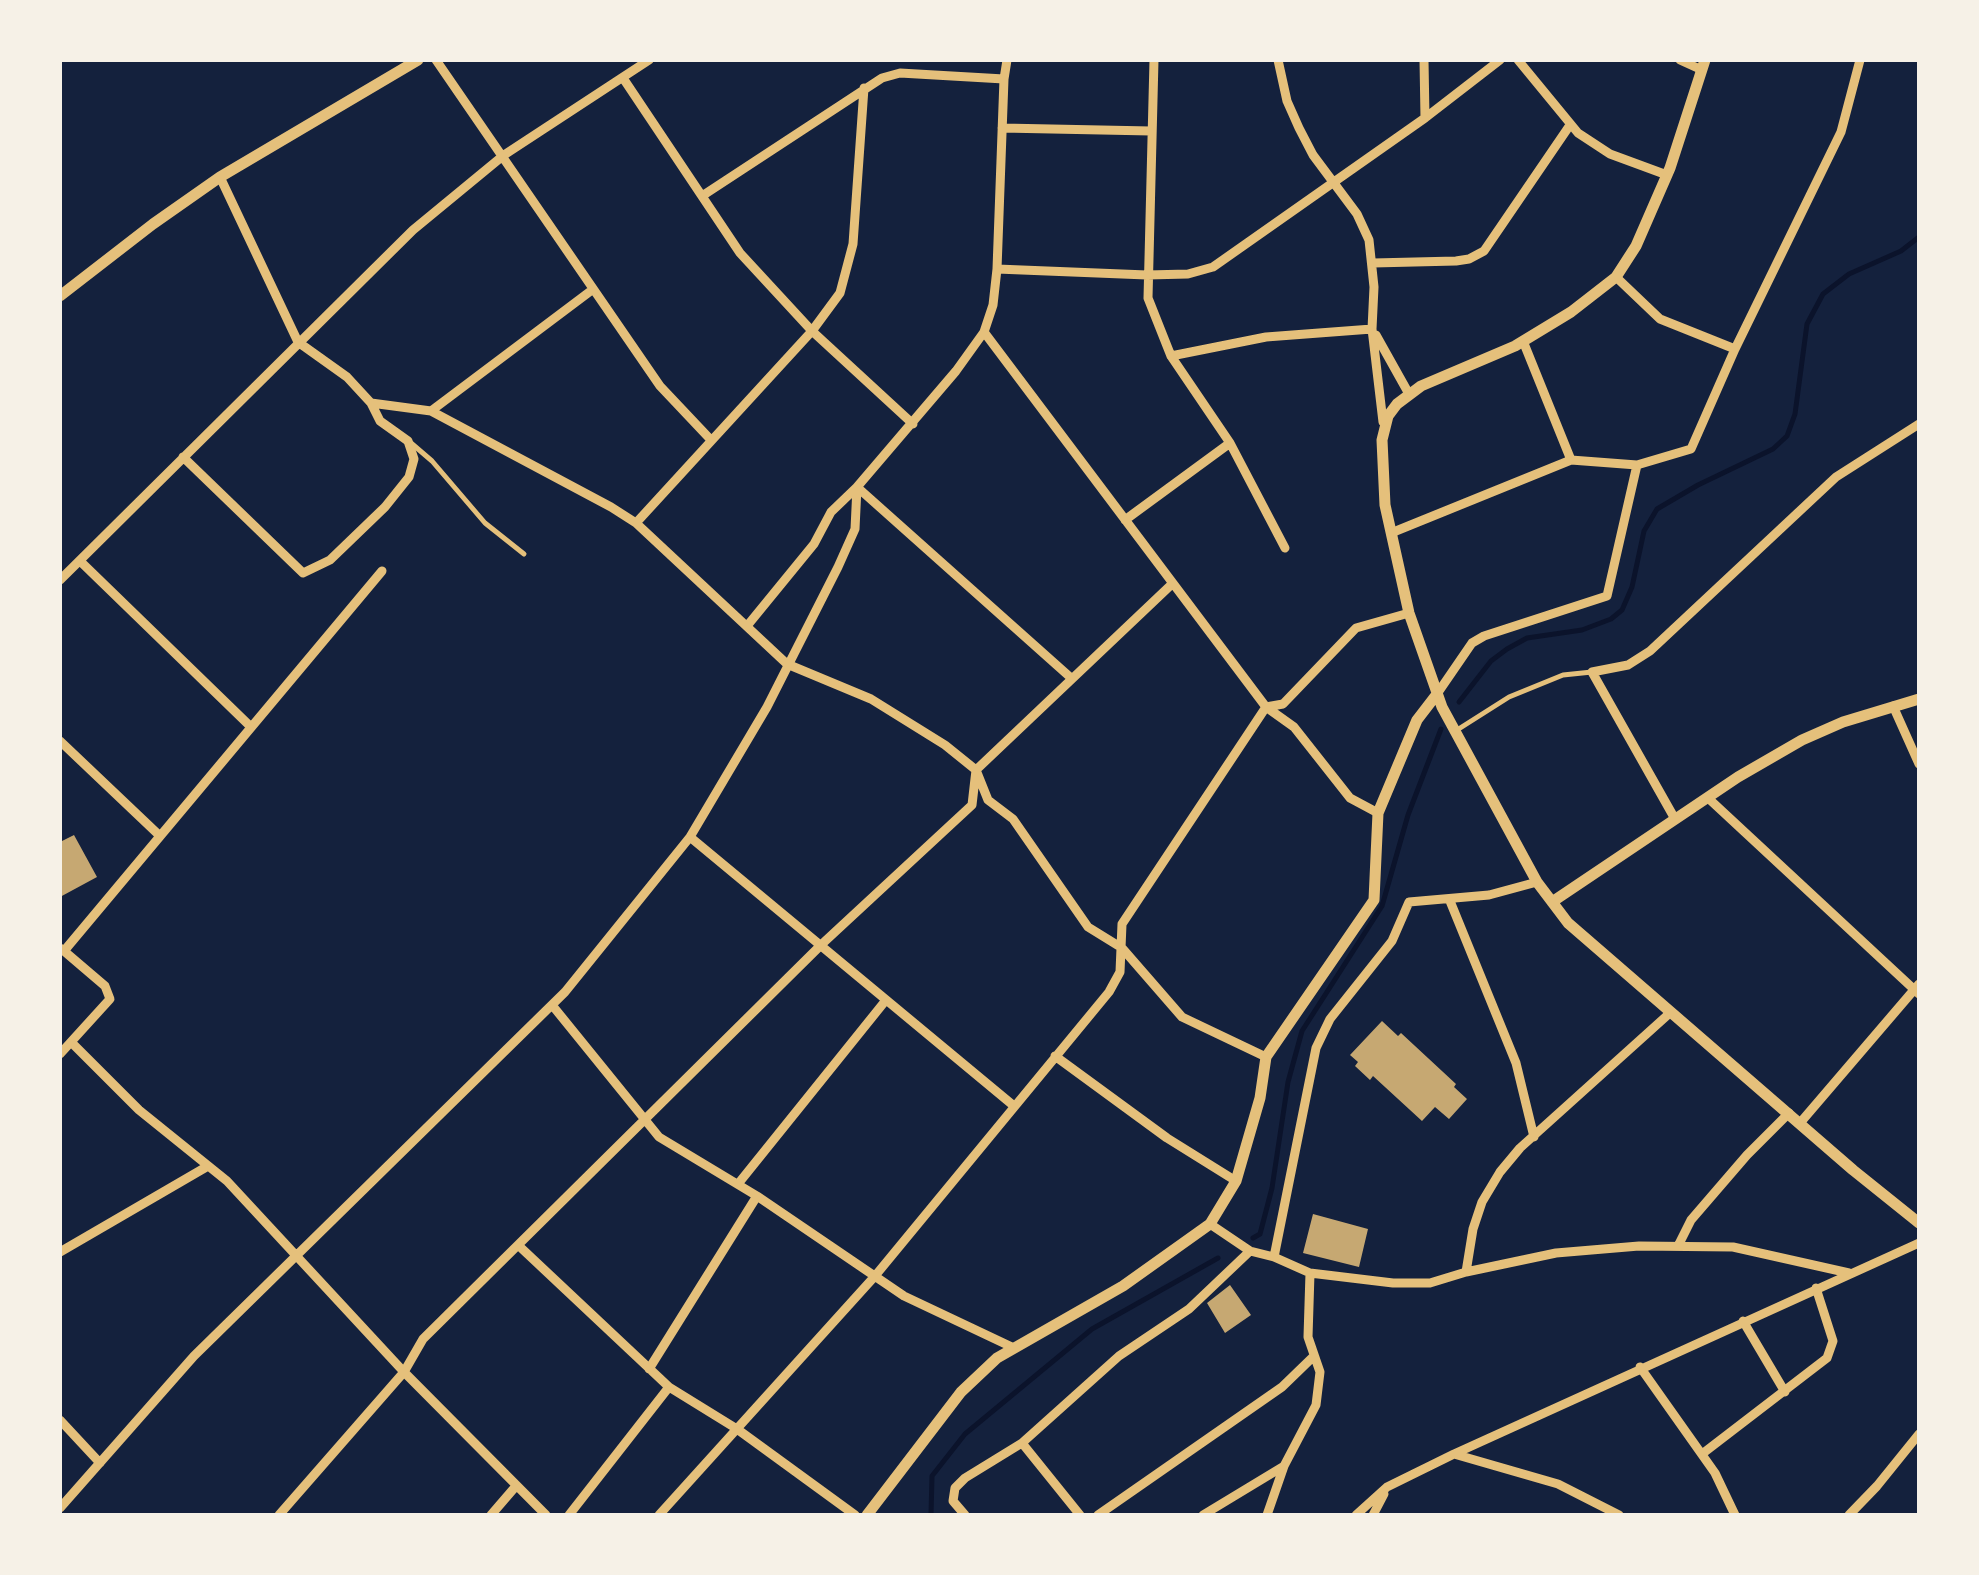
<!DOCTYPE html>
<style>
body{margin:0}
#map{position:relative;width:1979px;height:1575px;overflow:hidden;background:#14213d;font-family:"Source Serif 4",serif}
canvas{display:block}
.frame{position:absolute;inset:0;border:62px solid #f6f1e7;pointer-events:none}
</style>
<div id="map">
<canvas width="1979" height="1575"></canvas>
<div class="frame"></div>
</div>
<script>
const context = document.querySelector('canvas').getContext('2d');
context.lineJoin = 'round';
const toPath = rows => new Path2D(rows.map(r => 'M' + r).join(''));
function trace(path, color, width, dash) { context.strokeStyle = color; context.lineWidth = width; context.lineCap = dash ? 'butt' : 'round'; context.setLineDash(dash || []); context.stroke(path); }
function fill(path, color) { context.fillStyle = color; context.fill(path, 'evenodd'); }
const stream = toPath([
 [1459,702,1491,661,1507,649,1527,638,1582,630,1611,619,1622,610,1632,587,1644,531,1657,509,1698,485,1773,449,1787,436,1795,414,1807,324,1823,294,1849,274,1901,251,1919,237],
 [1253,1238,1260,1234,1272,1188,1288,1082,1302,1031,1382,906,1408,815,1441,729],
 [931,1515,932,1476,965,1434,1092,1329,1218,1258]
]);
const building = toPath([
 [74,835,97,877,60,897,60,842],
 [1382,1021,1398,1036,1401,1033,1456,1084,1454,1087,1467,1099,1449,1119,1435,1107,1422,1121,1373,1076,1370,1080,1355,1066,1358,1062,1350,1055],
 [1313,1214,1368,1229,1359,1267,1303,1253],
 [1230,1285,1251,1315,1225,1333,1207,1303]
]);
const service = toPath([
 [411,443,432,461,485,523,524,554],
 [1457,730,1509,697,1563,675,1592,672]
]);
const minor = toPath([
 [436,60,660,386,711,440],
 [1154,60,1148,298,1171,356,1230,443,1285,548],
 [1278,60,1287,101,1299,128,1313,155,1357,214,1369,240,1374,287,1372,329,1383,422],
 [1424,60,1425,118],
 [1518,60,1578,133,1610,154,1667,175],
 [1680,60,1702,70],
 [623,78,740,253,812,331,913,424],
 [1002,128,1151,131],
 [220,177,298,342,347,377,371,403,431,411,611,507,636,523,787,664,871,699,945,745,976,770,988,800,1013,819,1088,927,1122,948,1182,1017,1266,1057],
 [702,196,882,78,900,73,1004,79],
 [1373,263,1456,261,1469,259,1484,251,1570,125],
 [997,269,1147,275,1188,274,1213,267,1425,118,1500,60],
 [1616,277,1660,319,1735,349],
 [984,332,1266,707,1294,727,1350,798,1378,813],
 [1376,335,1409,394],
 [1523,341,1571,460,1637,465],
 [1171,356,1266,337,1372,329],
 [431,411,592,290],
 [183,457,303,573,330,560,385,507,409,477,414,459,408,441,380,421,371,403],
 [1125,520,1230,443],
 [636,523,812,331,840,293,853,244,864,88],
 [1391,533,1571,460],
 [80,561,251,727],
 [60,580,413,230,504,155,649,60],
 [747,626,814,544,831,512,857,487,1070,677],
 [1437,694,1472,643,1484,636,1607,596,1637,465,1691,449,1735,349,1841,132,1860,60],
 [1893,706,1919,764],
 [60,741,160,836],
 [1708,798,1919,994],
 [1675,819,1592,672,1628,665,1650,651,1836,477,1919,424],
 [690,837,1014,1106],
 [1450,901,1516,1063,1534,1137],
 [60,948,64,951,382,571],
 [552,1005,659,1137,757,1196,904,1296,1014,1348],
 [71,1042,139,1110,227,1181,404,1372,546,1515],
 [60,1054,110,999,105,986,64,951],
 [1055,1056,1167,1138,1236,1181],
 [1800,1123,1919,984],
 [738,1184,886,1000],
 [1210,1224,1250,1251,1274,1257,1310,1273,1393,1283,1430,1283,1466,1272,1556,1253,1639,1246,1733,1247,1849,1273],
 [518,1245,669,1387,737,1429,855,1515],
 [1678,1246,1691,1220,1747,1155,1789,1113],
 [60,1252,208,1166],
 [1274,1257,1316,1048,1330,1019,1392,941,1409,902,1489,895,1537,882],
 [1466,1272,1473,1229,1482,1202,1500,1172,1520,1148,1671,1012],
 [1743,1321,1785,1392],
 [1640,1367,1715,1473,1735,1515],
 [649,1369,757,1196],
 [60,1420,100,1463],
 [1022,1443,1080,1515],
 [1454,1454,1558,1484,1619,1515],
 [1702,1454,1827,1358,1833,1341,1816,1288],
 [60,1508,194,1356,565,992,690,837,767,707,838,567,855,529,857,487,956,371,984,332,993,305,997,269,1004,79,1007,60],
 [279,1515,404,1372,423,1339,822,944,972,805,976,770,1172,584],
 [491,1515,516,1486],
 [569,1515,669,1387],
 [659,1515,875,1276,1109,992,1120,972,1122,924,1266,707,1283,704,1356,628,1409,613],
 [965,1515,953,1501,955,1488,965,1478,1022,1443,1119,1356,1189,1309,1250,1251],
 [1098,1515,1282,1387,1314,1356],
 [1203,1515,1284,1466],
 [1267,1515,1284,1466,1316,1405,1320,1372,1308,1337,1310,1273],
 [1356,1515,1387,1487,1454,1454,1919,1243],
 [1373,1515,1384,1494],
 [1849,1515,1877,1486,1919,1434]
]);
const tertiary = toPath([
 [1705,60,1670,168,1636,246,1616,277,1571,312,1515,346,1421,386,1397,404,1388,416,1382,440,1385,505,1409,613,1442,707,1537,882,1568,923,1853,1170,1919,1223],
 [60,296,153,224,220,177,418,60],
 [1552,902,1738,777,1802,740,1843,722,1919,699],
 [867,1515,961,1392,997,1358,1123,1286,1210,1224,1236,1181,1260,1098,1266,1057,1374,900,1378,813,1417,720,1437,694]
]);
trace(stream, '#0b132b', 5);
fill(building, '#c6a872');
trace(service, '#e5c07b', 5);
trace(minor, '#e5c07b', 9);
trace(tertiary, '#e5c07b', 11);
</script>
